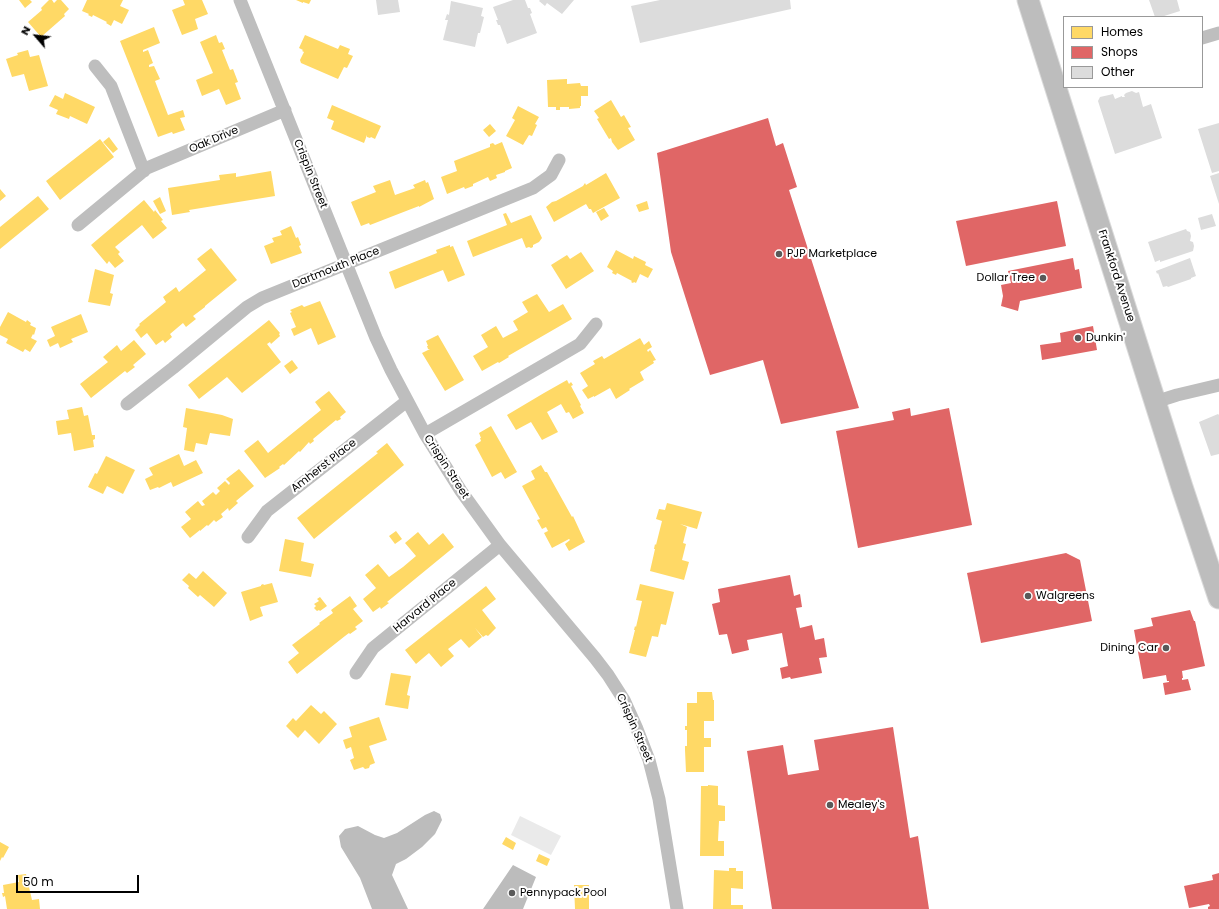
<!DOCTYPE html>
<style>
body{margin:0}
#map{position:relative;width:1219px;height:909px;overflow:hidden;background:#fff;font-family:Poppins,sans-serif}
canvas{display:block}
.legend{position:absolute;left:1063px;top:16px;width:140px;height:72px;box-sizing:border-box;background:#fff;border:1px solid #999;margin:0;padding:5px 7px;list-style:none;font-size:12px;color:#000}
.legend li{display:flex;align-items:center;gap:8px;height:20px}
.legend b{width:20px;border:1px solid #999}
.north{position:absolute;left:16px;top:16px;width:40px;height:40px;-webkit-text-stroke:3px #fff;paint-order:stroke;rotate:298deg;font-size:11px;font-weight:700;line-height:16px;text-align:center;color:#000}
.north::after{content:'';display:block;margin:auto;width:14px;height:18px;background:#000;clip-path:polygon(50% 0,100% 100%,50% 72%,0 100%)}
.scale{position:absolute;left:16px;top:875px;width:123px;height:18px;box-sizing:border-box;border:2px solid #000;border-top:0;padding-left:5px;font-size:12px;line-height:14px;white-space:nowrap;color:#000;-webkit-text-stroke:3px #fff;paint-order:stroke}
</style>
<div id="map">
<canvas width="1219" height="909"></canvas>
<ul class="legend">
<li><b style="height:11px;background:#ffd966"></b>Homes</li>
<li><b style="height:11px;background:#e06666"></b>Shops</li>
<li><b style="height:11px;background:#dcdcdc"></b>Other</li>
</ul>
<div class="north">N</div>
<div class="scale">50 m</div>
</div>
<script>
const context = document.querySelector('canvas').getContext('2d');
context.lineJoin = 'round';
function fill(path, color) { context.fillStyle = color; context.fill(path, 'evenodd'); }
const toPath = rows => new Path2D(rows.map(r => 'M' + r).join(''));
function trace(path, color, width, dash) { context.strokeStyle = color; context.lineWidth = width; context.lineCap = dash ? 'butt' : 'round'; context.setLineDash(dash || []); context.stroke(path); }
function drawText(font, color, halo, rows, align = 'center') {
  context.font = font + ' Poppins,sans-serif'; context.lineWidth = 4; context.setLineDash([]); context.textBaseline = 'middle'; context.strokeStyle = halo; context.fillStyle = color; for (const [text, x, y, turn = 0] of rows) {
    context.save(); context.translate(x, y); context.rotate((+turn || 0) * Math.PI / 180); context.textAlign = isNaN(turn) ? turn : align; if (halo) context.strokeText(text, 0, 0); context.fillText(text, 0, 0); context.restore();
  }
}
const green = toPath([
 [520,816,561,836,551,855,511,835]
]);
const water = toPath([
 [434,811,440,814,442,820,435,834,422,847,406,859,396,864,392,875,408,909,372,909,360,878,341,847,339,836,345,829,358,826,375,835,384,838,397,833,425,815],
 [513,865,536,877,523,909,483,909]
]);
const homes = toPath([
 [19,0,30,0,32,2,25,8],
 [49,0,52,0,54,3,57,0,61,0,69,9,64,14,65,16,41,37,28,22,42,10,41,8],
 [87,0,123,0,120,6,129,10,122,24,114,20,111,26,106,23,107,22,93,15,92,17,88,15,89,14,82,11],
 [183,0,202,0,208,14,195,19,198,29,182,35,172,10,185,5],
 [296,0,311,0,309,4,303,2,303,3],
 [154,27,160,43,143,50,143,52,148,50,153,63,149,65,149,67,154,66,160,79,155,81,168,115,183,110,185,117,180,118,185,130,173,134,172,132,158,137,120,41],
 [216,35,219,43,222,42,225,49,222,50,230,70,233,69,238,82,235,83,241,99,226,105,219,89,202,96,196,80,213,73,200,42],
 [305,35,338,49,340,45,350,49,348,54,353,56,347,68,344,67,338,79,301,63,300,60,304,52,302,51,303,50,299,48],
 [28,50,30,57,39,55,48,86,29,91,24,74,12,77,6,59,18,55,17,53],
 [567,79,567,84,580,83,581,86,588,86,588,96,581,96,581,106,580,106,580,108,569,109,569,107,560,107,560,110,556,110,556,107,548,107,547,80],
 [65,93,95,107,87,124,70,116,69,119,56,114,58,110,49,106,55,95,63,99],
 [611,100,621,117,624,115,631,127,628,128,635,140,618,150,612,142,611,138,609,139,597,119,599,118,594,111],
 [332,105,381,126,375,139,371,137,370,138,367,137,367,135,364,143,331,129,334,121,327,118],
 [518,106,539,117,535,124,537,125,532,136,529,135,523,145,506,136,515,120,512,118],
 [490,124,496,131,489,137,483,130],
 [109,137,118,149,113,153,103,142],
 [100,139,114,157,60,200,46,181],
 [502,142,512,168,505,171,505,172,496,175,497,178,490,181,488,177,473,184,473,186,465,189,464,187,447,194,441,177,457,171,454,161,490,147,490,144,493,143,495,145],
 [271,171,275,196,189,210,190,212,172,215,168,188,220,180,219,175,236,173,236,177],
 [606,173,620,198,593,213,591,209,589,209,586,204,554,222,546,207,552,202,556,201,583,186,585,183,586,185],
 [390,180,395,195,415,188,413,185,425,180,426,183,428,182,434,199,419,207,419,206,370,225,369,223,361,226,351,202,376,192,373,186],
 [0,189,6,196,0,201],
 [38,196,49,209,0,249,0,227],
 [160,197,166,211,160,214,153,201],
 [144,200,154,212,155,210,163,220,161,221,167,228,153,239,142,225,115,247,120,252,118,254,124,261,115,268,109,261,107,264,91,245],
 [647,201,649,209,639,212,636,205],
 [604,208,609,216,601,221,596,212],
 [506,213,511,223,531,215,542,238,539,242,533,245,533,247,531,248,529,247,526,248,522,238,473,257,467,241,507,225,503,214],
 [291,226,296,238,298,237,301,245,299,246,302,253,271,264,264,246,274,242,272,238,282,235,280,231],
 [450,245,450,247,453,246,465,275,448,282,443,270,395,289,389,272,437,253,436,250],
 [211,248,237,280,205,306,205,307,193,316,196,319,186,327,183,323,170,334,172,337,165,343,163,340,156,345,147,333,141,338,135,330,140,325,139,324,166,302,163,297,176,287,179,292,206,270,197,259],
 [616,250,633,259,634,256,646,262,645,265,653,269,648,278,640,274,636,283,634,282,633,283,631,282,632,281,617,273,616,275,612,273,613,271,607,267],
 [581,252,594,271,566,289,551,265,567,255,570,259],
 [95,269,114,275,110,293,113,294,110,306,88,302],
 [537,294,549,312,563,304,572,319,508,356,509,357,499,363,498,362,482,371,473,356,488,347,481,335,496,326,503,338,518,330,513,321,528,312,522,302],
 [320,301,336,337,318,345,311,328,294,336,291,329,296,327,290,313,292,312,290,310,302,305,304,307],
 [8,312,26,322,27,320,31,323,30,325,36,328,34,335,33,334,31,338,37,341,30,352,25,349,23,352,6,343,8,339,0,335,0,327],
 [81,314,88,332,71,339,73,342,60,348,58,343,50,347,47,340,55,336,51,327],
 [269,320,280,333,279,334,280,336,271,344,270,342,267,344,281,362,242,393,227,377,199,399,188,385],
 [438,335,464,380,445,391,422,353,430,349,428,349,427,346,428,346,426,341],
 [640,338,644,345,649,341,652,347,647,350,648,352,650,350,656,360,653,361,654,363,640,372,644,380,629,389,630,390,616,399,610,388,594,397,594,396,588,399,582,390,588,386,580,373,595,364,593,361,602,356,604,359],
 [134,340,146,354,133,365,135,367,127,373,125,371,91,398,80,384,108,362,103,357,117,345,121,351],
 [292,360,298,368,290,374,284,366],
 [567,380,569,384,571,382,573,385,571,386,581,405,580,406,584,413,573,419,569,412,566,413,561,404,547,412,558,432,542,440,531,422,516,430,507,415,544,393],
 [329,391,346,412,340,417,341,419,337,421,336,420,313,439,314,441,310,444,309,442,300,452,299,451,284,465,283,464,279,467,280,468,265,478,244,451,258,440,268,453,321,410,315,402],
 [82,407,84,416,88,415,92,435,95,435,95,439,93,440,94,447,74,451,71,433,58,435,56,421,69,419,67,410],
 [186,408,222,415,233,419,230,436,210,433,207,445,196,443,194,452,184,450,187,428,183,427],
 [491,426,517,472,505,479,501,472,492,477,475,445,481,441,480,438,481,438,479,433],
 [387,443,404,465,314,539,297,518,378,453,376,452],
 [179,454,184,466,196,460,203,473,173,487,171,482,159,488,158,487,150,490,145,479,153,475,149,468],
 [106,456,135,470,123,494,107,486,103,494,88,487,95,473,97,474],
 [541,465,545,472,547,472,572,517,573,516,585,542,569,551,565,544,570,540,569,539,552,548,544,533,548,531,546,527,542,529,537,520,540,519,522,486,535,479,531,471],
 [239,469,254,486,236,501,238,503,229,511,228,508,221,514,223,517,216,522,214,520,208,526,207,525,200,531,200,530,190,538,181,527,191,519,185,512,198,501,202,506,205,505,202,501,213,492,216,495,220,491,217,488,225,481,229,485,230,483,226,479],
 [667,503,702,512,697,529,680,524,687,527,683,543,686,544,682,560,689,562,684,580,650,571,655,549,654,549,655,544,656,545,662,521,656,519,659,509,665,510],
 [396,531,402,539,395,544,389,536],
 [418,532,429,545,443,533,454,547,387,602,389,603,381,609,380,607,373,612,363,599,376,588,365,575,378,564,389,577,403,567,416,556,405,543],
 [285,539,304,543,301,561,314,564,311,577,279,571],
 [203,571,227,593,214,607,200,595,198,597,188,588,189,586,182,580,189,573,196,579],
 [272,583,278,602,260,607,263,616,250,621,241,592,261,586,261,585,263,584,264,585],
 [640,584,674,592,666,625,661,624,658,637,652,636,646,657,629,653,635,630,634,630,635,626,636,627,642,601,636,600],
 [486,586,496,599,482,610,496,628,488,636,486,635,483,637,475,628,482,637,469,648,461,639,448,649,454,656,441,667,429,653,416,664,405,650],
 [350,596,357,606,353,609,363,621,355,627,357,629,350,634,349,633,345,636,297,674,288,662,299,653,292,645,320,624,319,623,333,613,331,610],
 [320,597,327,606,320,611,319,610,317,611,314,608,316,606,314,604,319,601,317,599],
 [391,673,411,676,407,695,410,696,408,709,385,705],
 [697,692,712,692,713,700,714,700,714,721,704,721,704,738,711,738,711,747,704,747,704,772,686,772,685,750,685,746,687,746,687,730,685,730,685,726,687,726,687,703,697,703],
 [311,705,321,714,324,711,337,724,319,744,305,730,298,738,286,726,293,718,296,721],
 [379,717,387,740,369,746,375,763,370,765,369,768,365,769,363,767,354,770,350,760,354,758,351,747,346,749,343,740,352,737,349,727],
 [708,785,718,786,718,805,725,806,725,821,719,821,718,841,724,841,724,856,700,856,701,786,708,786],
 [506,837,516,843,513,850,502,844],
 [0,842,9,847,3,858,2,857,0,861],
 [539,854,550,859,547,866,536,861],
 [729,868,736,868,736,871,743,871,743,889,731,888,731,905,743,905,743,909,713,909,714,870,729,871],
 [26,874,32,900,39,899,40,909,7,909,5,896,3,897,2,893,4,893,3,885,19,882,18,875],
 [574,885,589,885,589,909,575,909]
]);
const shops = toPath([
 [768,118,776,146,783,143,797,187,789,190,859,408,781,424,763,360,710,375,671,252,657,153],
 [1057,201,1066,246,966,266,956,221],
 [1073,258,1075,270,1079,269,1082,288,1020,301,1018,311,1001,306,1003,296,1001,285,1011,283,1008,271],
 [1093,326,1097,350,1042,360,1040,345,1061,342,1060,333],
 [910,408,911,416,949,408,972,525,858,548,836,431,894,420,892,412],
 [1066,553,1080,560,1092,621,981,643,967,573],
 [790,575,794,596,800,594,802,607,796,608,800,628,812,625,815,640,824,638,827,657,819,658,822,673,791,679,790,677,782,679,780,668,788,666,782,633,747,640,749,650,732,654,727,634,719,635,712,604,720,602,718,589],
 [1190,610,1194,621,1195,621,1205,666,1182,671,1183,678,1182,678,1182,680,1188,679,1191,690,1165,695,1163,683,1169,682,1169,681,1167,681,1166,675,1143,679,1134,630,1153,626,1151,618],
 [893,727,910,838,918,836,929,909,772,909,747,751,783,745,788,775,819,770,814,740],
 [1219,873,1219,909,1208,909,1208,907,1210,906,1209,904,1189,908,1184,886,1213,880,1212,875]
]);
const building = toPath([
 [376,0,398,0,400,12,378,15],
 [513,0,525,0,528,8,530,8,532,13,530,14,537,33,507,44,500,25,498,25,496,20,498,20,493,7],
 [540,0,574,0,562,14,547,3,545,6,539,1],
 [660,0,790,0,791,9,640,43,631,6],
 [1149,0,1177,0,1180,11,1161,17,1155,17],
 [451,1,483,8,481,16,484,17,480,33,478,33,475,47,443,40,448,20,445,20,447,14,449,15],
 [1132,91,1136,93,1139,92,1143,107,1151,104,1162,138,1115,154,1098,101,1100,97,1109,95,1113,94,1115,99,1122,96,1122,97,1125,97,1124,95,1126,93],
 [1219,123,1219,171,1212,173,1198,129],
 [1219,173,1219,204,1210,176],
 [1212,214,1216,226,1201,230,1198,218],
 [1186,229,1187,231,1190,232,1191,236,1190,241,1193,242,1194,246,1193,251,1160,262,1160,260,1155,262,1148,242],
 [1190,258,1196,276,1191,278,1191,279,1168,287,1167,286,1163,287,1158,273,1157,274,1156,271],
 [1218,414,1219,415,1219,454,1211,456,1199,422]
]);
const minor = toPath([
 [240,0,376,338,391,370,425,434,461,491,500,545,595,658,608,675,624,700,637,729,649,760,659,799,677,909],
 [1202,38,1219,33],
 [95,66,111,86,144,171],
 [78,225,147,168,285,110],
 [1155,402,1177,395,1219,385],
 [127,404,173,368,247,307,262,298,533,188,551,175,559,160],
 [425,434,580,344,596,324],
 [248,537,267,511,407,401],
 [356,673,373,648,500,545]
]);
const primary = toPath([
 [1028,0,1182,487,1219,598]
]);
const markers = [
 [779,254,4,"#595959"],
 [1043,278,4,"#595959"],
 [1078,338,4,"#595959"],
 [1028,596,4,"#595959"],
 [1166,648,4,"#595959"],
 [830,805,4,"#595959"],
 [512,893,4,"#595959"]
];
const streetNames = [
 ["Oak Drive",214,140,-23],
 ["Crispin Street",310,174,68],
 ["Dartmouth Place",336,268,-22],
 ["Frankford Avenue",1116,276,72],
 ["Amherst Place",324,466,-38],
 ["Crispin Street",446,467,57],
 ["Harvard Place",425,606,-39],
 ["Crispin Street",634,728,66]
];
const poiNames = [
 ["PJP Marketplace",787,254],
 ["Dollar Tree",1035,278,"right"],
 ["Dunkin'",1086,338],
 ["Walgreens",1036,596],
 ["Dining Car",1158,648,"right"],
 ["Mealey's",838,805],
 ["Pennypack Pool",520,893]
];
fill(green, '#eaeaea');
fill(water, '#bcbcbc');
fill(homes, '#ffd966');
fill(shops, '#e06666');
fill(building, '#dcdcdc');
trace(primary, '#dbdbdb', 23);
trace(minor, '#bebebe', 13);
trace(primary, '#bdbdbd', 21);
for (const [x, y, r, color] of markers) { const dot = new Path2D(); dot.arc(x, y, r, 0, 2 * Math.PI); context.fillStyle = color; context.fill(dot); trace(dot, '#fff', 1.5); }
drawText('11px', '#000', '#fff', streetNames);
drawText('11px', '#000', '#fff', poiNames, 'left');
</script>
